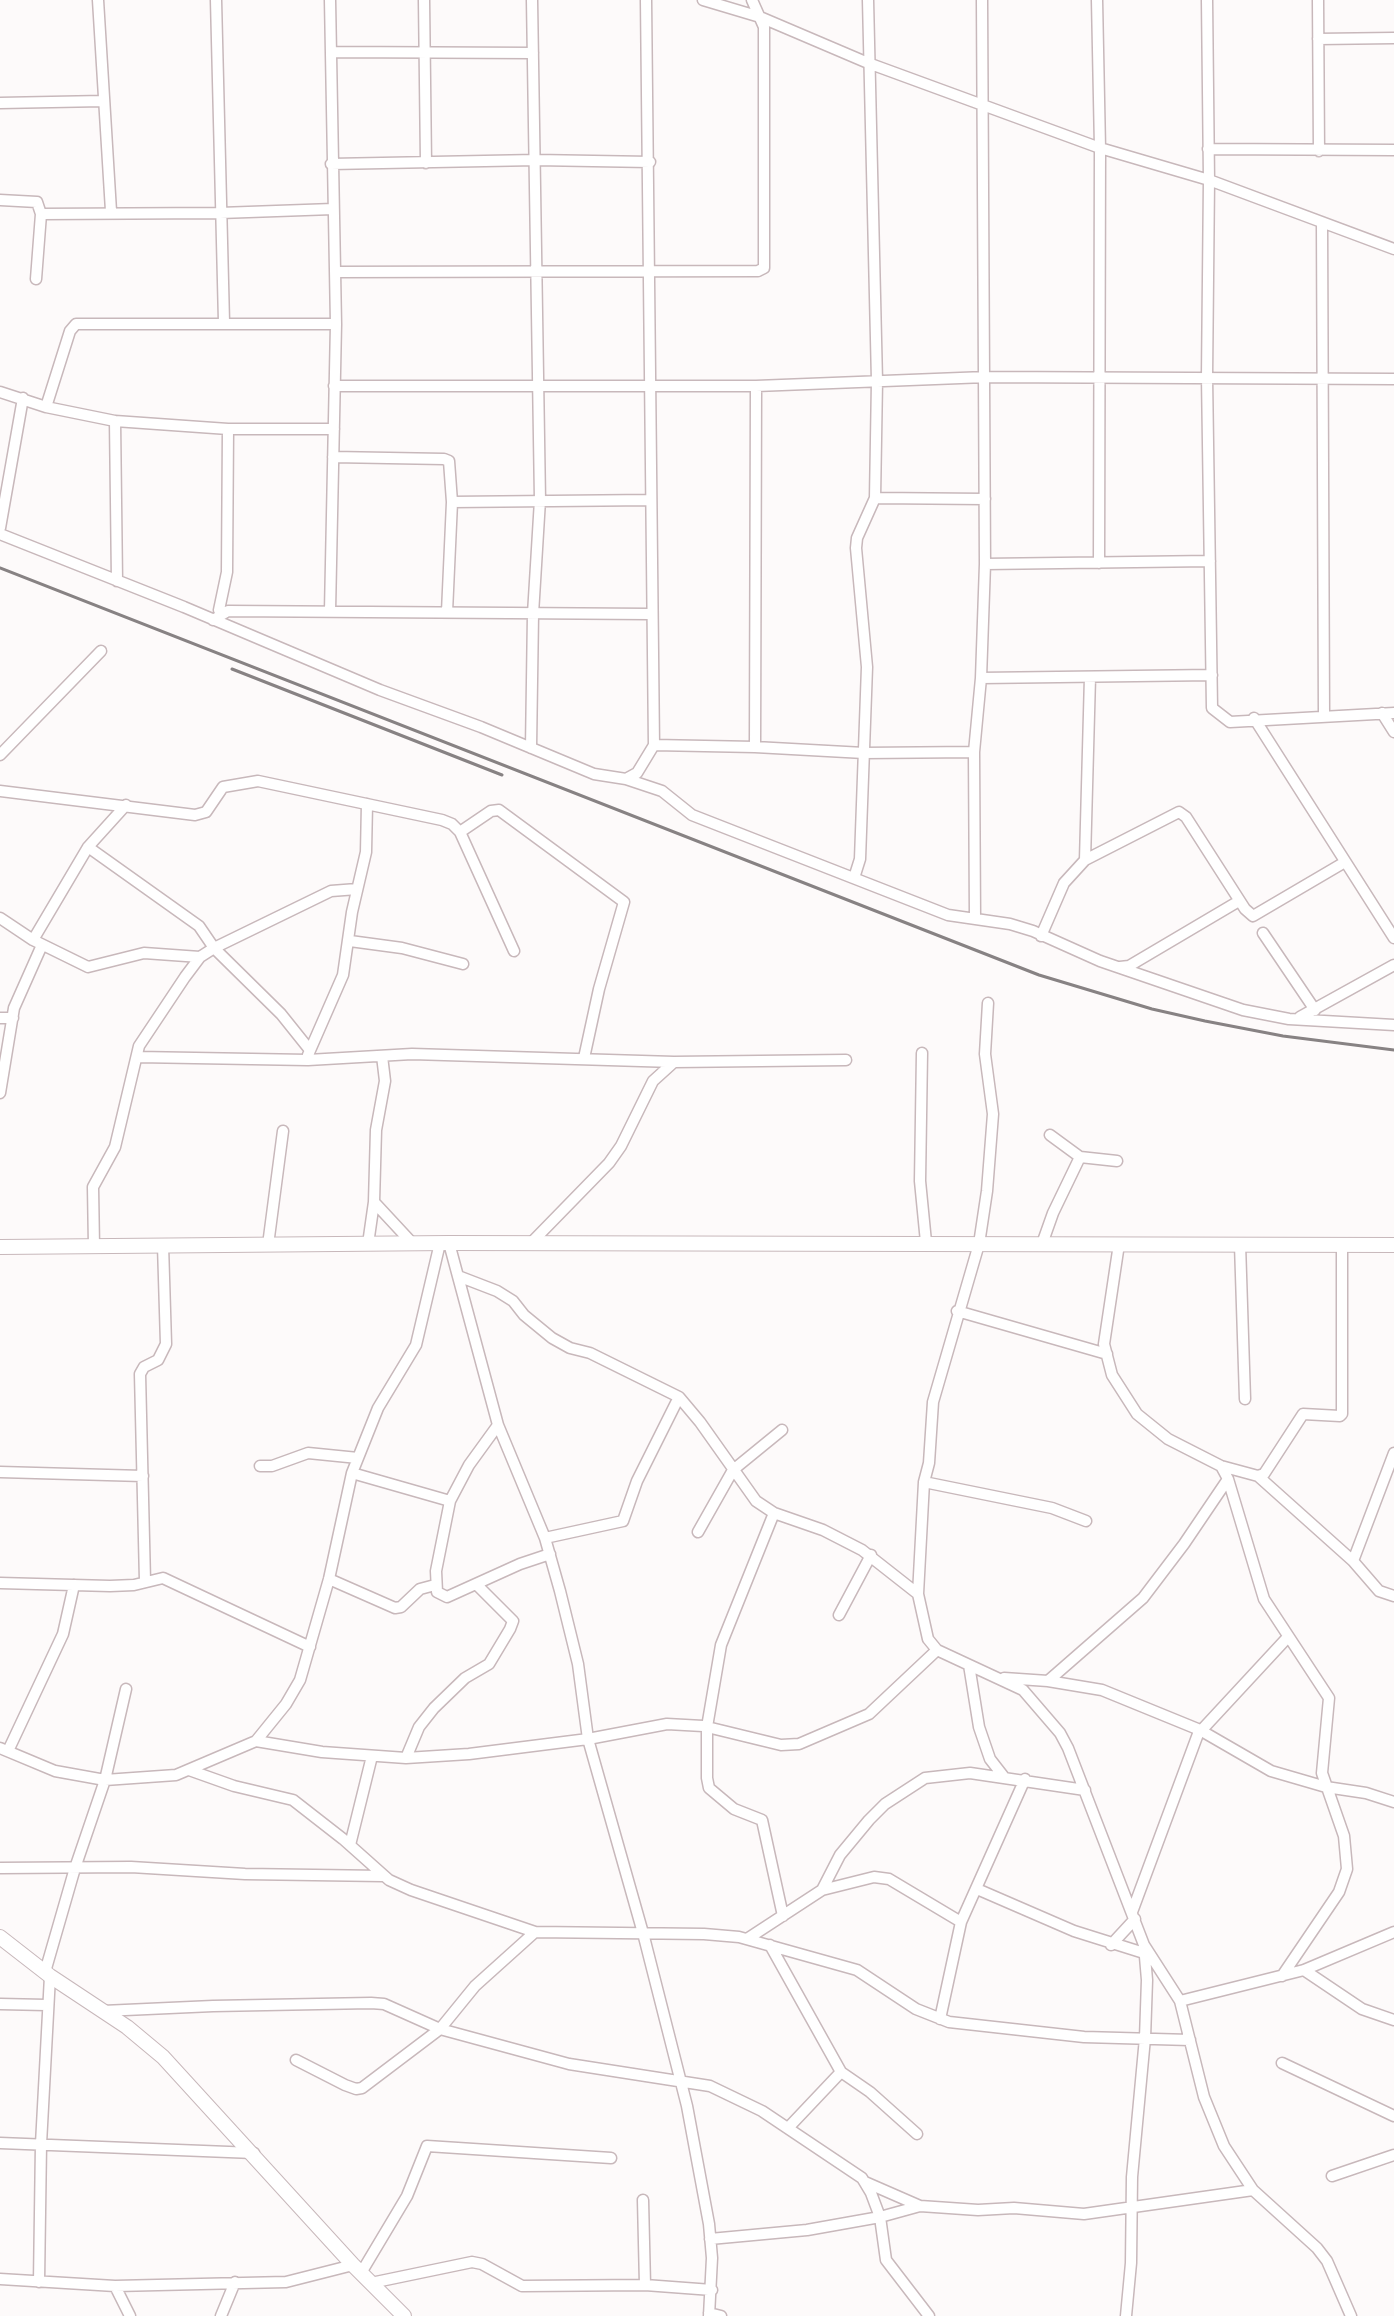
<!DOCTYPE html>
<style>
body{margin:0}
canvas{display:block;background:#fdfafa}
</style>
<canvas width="1394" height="2316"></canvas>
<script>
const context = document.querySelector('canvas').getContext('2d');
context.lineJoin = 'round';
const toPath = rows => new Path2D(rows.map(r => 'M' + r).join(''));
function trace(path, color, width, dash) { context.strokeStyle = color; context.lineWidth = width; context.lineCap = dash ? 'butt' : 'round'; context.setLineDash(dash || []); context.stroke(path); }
const minor = toPath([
 [98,0,111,211],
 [216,0,224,322],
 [424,0,426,163],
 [703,0,760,17,868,63,1100,148,1209,180,1394,249],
 [1097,0,1100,148,1099,563],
 [1207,0,1209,180,1207,377,1212,708,1230,722,1394,713],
 [1318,0,1319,151],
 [1318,39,1394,38],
 [331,52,533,53],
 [0,103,103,101],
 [1208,149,1394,150],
 [331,164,536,160,650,162],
 [0,200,37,202,41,214,36,279],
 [41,214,220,213,333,209],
 [1322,223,1324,714],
 [335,272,758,271,764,268,764,27,752,0],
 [334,386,756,386,986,377,1394,379],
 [0,392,46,407,115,421,228,429,334,429],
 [46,407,70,331,76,324,336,324],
 [115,421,117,581],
 [333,457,444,459,449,461,452,502,447,612],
 [875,498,985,499],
 [452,502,651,500],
 [0,528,23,398],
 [0,534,184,607,380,690,481,727,594,774,626,779,662,791,692,815,948,915,1010,924,1033,931,1100,961,1243,1010,1289,1019,1394,1025],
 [985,564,1210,561],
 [219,610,227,572,228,429],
 [330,611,336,324,330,0],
 [213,620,228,611,650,614],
 [981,678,1212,675],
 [1382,713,1394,732],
 [1254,718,1394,938],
 [654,745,755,747,864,753,974,752],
 [755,747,756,386],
 [531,748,533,614,540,500,532,0],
 [0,755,101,651],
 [626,779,637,773,654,745,646,0],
 [0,791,195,815,206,812,223,787,258,781,442,820,452,824,460,832,514,951],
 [460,832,491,811,499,810,624,902,599,989,584,1058],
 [88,847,199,926,214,948,281,1014,309,1049],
 [1085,860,1179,812,1186,817,1245,909,1253,916,1345,862],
 [854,878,860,859,867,667,856,548,857,538,875,498,877,381,868,0],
 [0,918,33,940,88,967,144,953,200,957],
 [975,919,974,752,981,678,985,564,982,0],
 [1263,933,1315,1010],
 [1041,936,1064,883,1085,860,1090,677],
 [33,940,88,847,126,805],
 [350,941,402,948,463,964],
 [1120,967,1129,966,1239,901],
 [988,1003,985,1054,993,1114,987,1191,979,1244,933,1402,929,1463,924,1482,918,1594,928,1639,937,1650,1023,1690,1060,1733,1068,1748,1144,1945,1147,1980,1145,2038,1132,2177,1131,2263,1126,2316],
 [1300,1017,1394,965],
 [0,1018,13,1018],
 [922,1053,920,1181,926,1242],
 [308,1055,343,975,352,912,366,852,367,804],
 [138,1057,308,1060,412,1054,674,1062],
 [0,1093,14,1008,42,945],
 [1050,1135,1080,1157],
 [374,1202,413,1244],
 [449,1243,498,1425,545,1538,560,1591,578,1664,588,1739,643,1933,687,2106,709,2224,712,2258,709,2316],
 [531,1243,609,1163,621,1146,653,1081,674,1062,846,1060],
 [368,1244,374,1202,376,1130,385,1081,382,1056],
 [1042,1244,1053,1213,1080,1157,1117,1161],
 [1119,1244,1104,1344,1112,1375,1137,1414,1168,1439,1221,1466,1258,1476,1264,1474,1303,1414,1340,1416,1342,1414,1342,1245],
 [1240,1244,1245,1399],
 [268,1245,283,1131],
 [94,1247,93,1187,115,1147,139,1046,185,977,200,957,214,948,331,891,357,889],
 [458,1276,497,1291,513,1301,524,1315,552,1338,570,1348,590,1353,679,1397,700,1422,756,1501,774,1513,721,1645,707,1727,707,1778,709,1788,734,1809,762,1820,783,1916],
 [957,1311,1107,1354],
 [498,1425,469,1465,450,1501,436,1571,437,1592,447,1597,520,1564,550,1554],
 [260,1466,272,1466,308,1453,358,1458],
 [1221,1466,1228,1479,1264,1599,1329,1698,1322,1773,1344,1836,1347,1869,1339,1892,1282,1976],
 [0,1472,143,1476],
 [352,1473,450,1501],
 [1258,1476,1353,1561,1379,1591,1394,1596],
 [924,1482,1052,1508,1086,1521],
 [774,1513,823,1530,862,1550,918,1594],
 [698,1532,733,1470,782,1430],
 [545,1538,623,1521,637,1481,679,1397],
 [1353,1561,1394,1453],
 [329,1579,395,1608,401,1607,420,1589,435,1585],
 [145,1581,140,1374,144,1367,158,1360,166,1344,163,1245],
 [0,1583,110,1586,134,1585,163,1578,310,1647],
 [839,1615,871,1555],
 [969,1665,979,1727,990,1759,1004,1777],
 [1004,1678,1048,1681,1102,1690,1200,1730,1271,1771,1326,1787,1366,1793,1394,1802],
 [1048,1681,1143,1598,1184,1544,1228,1479],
 [256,1741,322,1752,406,1758,469,1754,588,1739,667,1724,703,1726,781,1745,799,1744,869,1714,937,1650],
 [0,1748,55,1771,105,1780,176,1775,256,1741,286,1704,300,1680,329,1579,352,1473,378,1408,416,1345,440,1243],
 [8,1751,63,1634,74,1585],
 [406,1758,419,1727,434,1708,465,1678,489,1664,510,1629,513,1621,476,1584],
 [189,1770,234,1786,293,1800,343,1839,389,1880,411,1890,535,1932,704,1934,739,1937,857,1970,916,2009,949,2022,1084,2037,1190,2040],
 [350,1845,372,1756],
 [0,1868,131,1867,245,1874,383,1876],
 [977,1889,1074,1931,1144,1953],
 [822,1890,840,1855,869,1820,885,1804,925,1778,970,1773,1085,1790],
 [1132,1912,1198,1734,1287,1638],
 [747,1939,822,1890,874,1877,889,1879,961,1922],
 [770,1945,841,2072,870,2092,917,2134],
 [1111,1945,1135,1919],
 [1144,1945,1180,2001,1204,2097,1224,2146,1253,2190,1317,2248,1327,2261,1351,2316],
 [1304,1970,1362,2009,1394,2020],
 [45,1972,75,1868,105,1780,126,1689],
 [1180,2001,1304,1970,1394,1932],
 [0,2004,46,2005],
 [103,2011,213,2006,371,2003,384,2004,440,2029,569,2064,710,2086,762,2111,862,2178,871,2193,880,2217,886,2260,929,2316],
 [940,2019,961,1922,1025,1779],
 [296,2060,345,2085,356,2089,362,2088,440,2029,475,1986,535,1932],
 [1282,2063,1394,2116],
 [788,2128,841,2072],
 [0,2143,254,2153],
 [1332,2176,1394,2155],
 [865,2182,920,2206],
 [643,2200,645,2285],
 [710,2239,807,2230,880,2217,920,2206,978,2210,1014,2208,1084,2214,1253,2190],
 [361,2273,407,2196,427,2146,611,2158],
 [0,2279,115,2286,286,2282,353,2265],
 [39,2282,41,2144,50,1976],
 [371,2283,472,2262,482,2264,522,2286,645,2285,712,2290],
 [115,2286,130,2316],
 [709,2313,721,2316],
 [221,2316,235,2282]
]);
const tertiary = toPath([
 [0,1247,449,1243,1394,1245],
 [0,1937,50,1976,127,2027,163,2057,353,2265,404,2316]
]);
const rail = toPath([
 [0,568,1039,975,1152,1009,1205,1021,1283,1036,1394,1050],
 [232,669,502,775]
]);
trace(minor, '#c8b8bb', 13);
trace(tertiary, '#c8b8bb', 16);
trace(minor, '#fff', 10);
trace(tertiary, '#fff', 14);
trace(rail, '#878283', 3);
</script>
